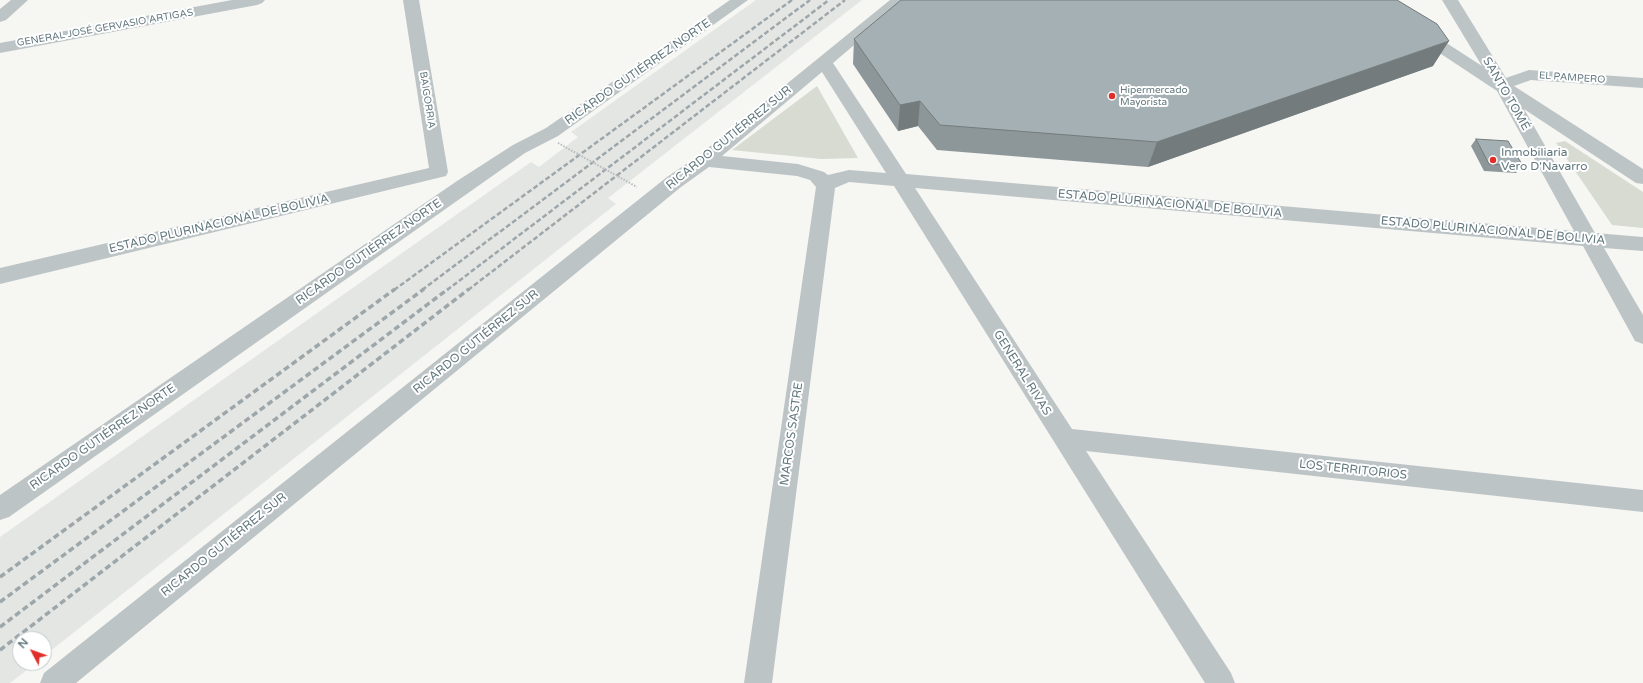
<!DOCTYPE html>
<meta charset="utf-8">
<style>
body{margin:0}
#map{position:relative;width:1643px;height:683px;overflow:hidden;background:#f6f6f3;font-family:"Varela Round",sans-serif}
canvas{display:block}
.north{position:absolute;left:12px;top:631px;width:40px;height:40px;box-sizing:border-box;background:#fff;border:1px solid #c0c9cb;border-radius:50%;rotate:311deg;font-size:11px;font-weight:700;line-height:16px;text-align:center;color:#62787e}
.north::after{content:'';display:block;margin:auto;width:14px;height:18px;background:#e02e29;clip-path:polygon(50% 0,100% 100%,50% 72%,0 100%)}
</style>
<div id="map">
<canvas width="1643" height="683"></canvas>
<div class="north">N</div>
</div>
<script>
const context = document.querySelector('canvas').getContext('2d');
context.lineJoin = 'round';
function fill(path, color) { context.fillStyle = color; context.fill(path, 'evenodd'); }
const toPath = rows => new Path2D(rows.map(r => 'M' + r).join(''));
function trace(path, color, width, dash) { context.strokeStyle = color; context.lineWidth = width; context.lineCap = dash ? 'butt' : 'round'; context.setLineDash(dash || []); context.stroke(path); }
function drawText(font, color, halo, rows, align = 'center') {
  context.font = font + ' "Varela Round",sans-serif'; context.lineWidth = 4; context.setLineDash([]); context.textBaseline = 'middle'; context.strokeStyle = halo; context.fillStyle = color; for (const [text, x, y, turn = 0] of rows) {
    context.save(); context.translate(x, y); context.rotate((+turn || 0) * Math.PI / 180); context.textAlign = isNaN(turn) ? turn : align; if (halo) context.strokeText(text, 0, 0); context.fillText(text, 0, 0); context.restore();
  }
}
const built = toPath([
 [756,0,862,0,608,198,616,204,44,656,44,639,20,639,20,663,36,663,10,683,0,683,0,537,531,162,539,167,578,137,571,132]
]);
const green = toPath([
 [817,86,858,158,821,159,732,150],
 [1565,141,1643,192,1643,228,1612,225,1556,143]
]);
const minor = toPath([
 [232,0,265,0,262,3,257,5,0,53,0,43,232,0],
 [403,0,419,0,448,172,446,176,0,284,0,268,429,168,403,0],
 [730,0,748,0,558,136,525,153,471,191,9,517,0,520,0,495,457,181,513,145,546,128,730,0],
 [890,0,907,0,833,63,906,174,1574,231,1497,91,1364,3,1361,0,1380,0,1482,66,1442,0,1458,0,1506,78,1529,70,1643,78,1643,88,1531,80,1514,86,1643,169,1643,184,1636,183,1524,109,1595,233,1643,237,1643,251,1604,248,1643,315,1643,344,1635,341,1583,246,915,188,1072,429,1643,490,1643,512,1086,451,1231,673,1235,683,1205,683,894,186,849,182,835,188,772,683,744,683,816,187,810,180,797,176,709,167,681,187,76,683,40,683,44,673,667,177,698,156,890,0],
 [822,72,886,173,849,170,828,175,824,172,798,164,722,156,822,72]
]);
const tertiary = toPath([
 [11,0,28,0,6,20,0,22,0,9,11,0]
]);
const railFar1 = toPath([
 [394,290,792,0],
 [422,290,810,0],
 [447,290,829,0],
 [468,290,845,0]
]);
const rail = toPath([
 [0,577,395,289],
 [0,602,424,289],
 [0,627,448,289],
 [0,650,469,289]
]);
const pathBridge = toPath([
 [558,143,637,187]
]);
const wall = toPath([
 [854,39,1433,66,1148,167,937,150,918,126,898,131,853,64],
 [1476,139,1523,166,1516,173,1484,171,1471,146]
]);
const shadedWall = toPath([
 [1449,41,1433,66,1148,167,1157,142],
 [920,101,918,126,898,131,900,105]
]);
const building = toPath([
 [901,0,1397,0,1437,24,1449,41,1157,142,940,125,920,101,900,105,854,39,901,0],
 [1476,139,1508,141,1523,166,1489,164,1476,139]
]);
const markers = [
 [1112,96,4,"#e02e29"],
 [1493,160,4,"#e02e29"]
];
const farStreetnames = [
 ["GENERAL JOSÉ GERVASIO ARTIGAS",105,28,-10],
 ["EL PAMPERO",1572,78,4],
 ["BAIGORRIA",427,100,81]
];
const farPoinames = [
 ["Hipermercado",1120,90],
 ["Mayorista",1120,102]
];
const streetNames = [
 ["RICARDO GUTIÉRREZ NORTE",638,72,-35],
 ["SANTO TOMÉ",1506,94,60],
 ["RICARDO GUTIÉRREZ SUR",729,138,-39],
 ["ESTADO PLURINACIONAL DE BOLIVIA",1170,204,5],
 ["ESTADO PLURINACIONAL DE BOLIVIA",219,224,-13],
 ["ESTADO PLURINACIONAL DE BOLIVIA",1493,231,5],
 ["RICARDO GUTIÉRREZ NORTE",369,252,-35],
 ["RICARDO GUTIÉRREZ SUR",476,342,-39],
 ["GENERAL RIVAS",1022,373,58],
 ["MARCOS SASTRE",792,434,-82],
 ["RICARDO GUTIÉRREZ NORTE",103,437,-35],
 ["LOS TERRITORIOS",1353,470,6],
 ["RICARDO GUTIÉRREZ SUR",224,545,-39]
];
const poiNames = [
 ["Inmobiliaria",1501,153],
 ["Vero D'Navarro",1501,167]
];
fill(built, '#e4e6e4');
fill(green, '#d7dbd2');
fill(minor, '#bdc4c6');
fill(tertiary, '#bdc4c6');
trace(railFar1, '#9da7aa', 2.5, [5, 2.5]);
trace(rail, '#9da7aa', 3.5, [6, 3.5]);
trace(pathBridge, '#b8bcbe', 2, [1.5, 1.5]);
fill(wall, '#8d979a');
fill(shadedWall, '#737b7d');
fill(building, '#a4b0b3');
trace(building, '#737b7d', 1);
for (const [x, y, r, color] of markers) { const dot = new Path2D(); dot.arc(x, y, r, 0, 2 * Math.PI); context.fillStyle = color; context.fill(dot); trace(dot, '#fff', 1.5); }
drawText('10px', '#62787e', '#fff', farStreetnames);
drawText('10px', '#62787e', '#fff', farPoinames, 'left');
drawText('12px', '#62787e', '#fff', streetNames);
drawText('12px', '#62787e', '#fff', poiNames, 'left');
</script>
